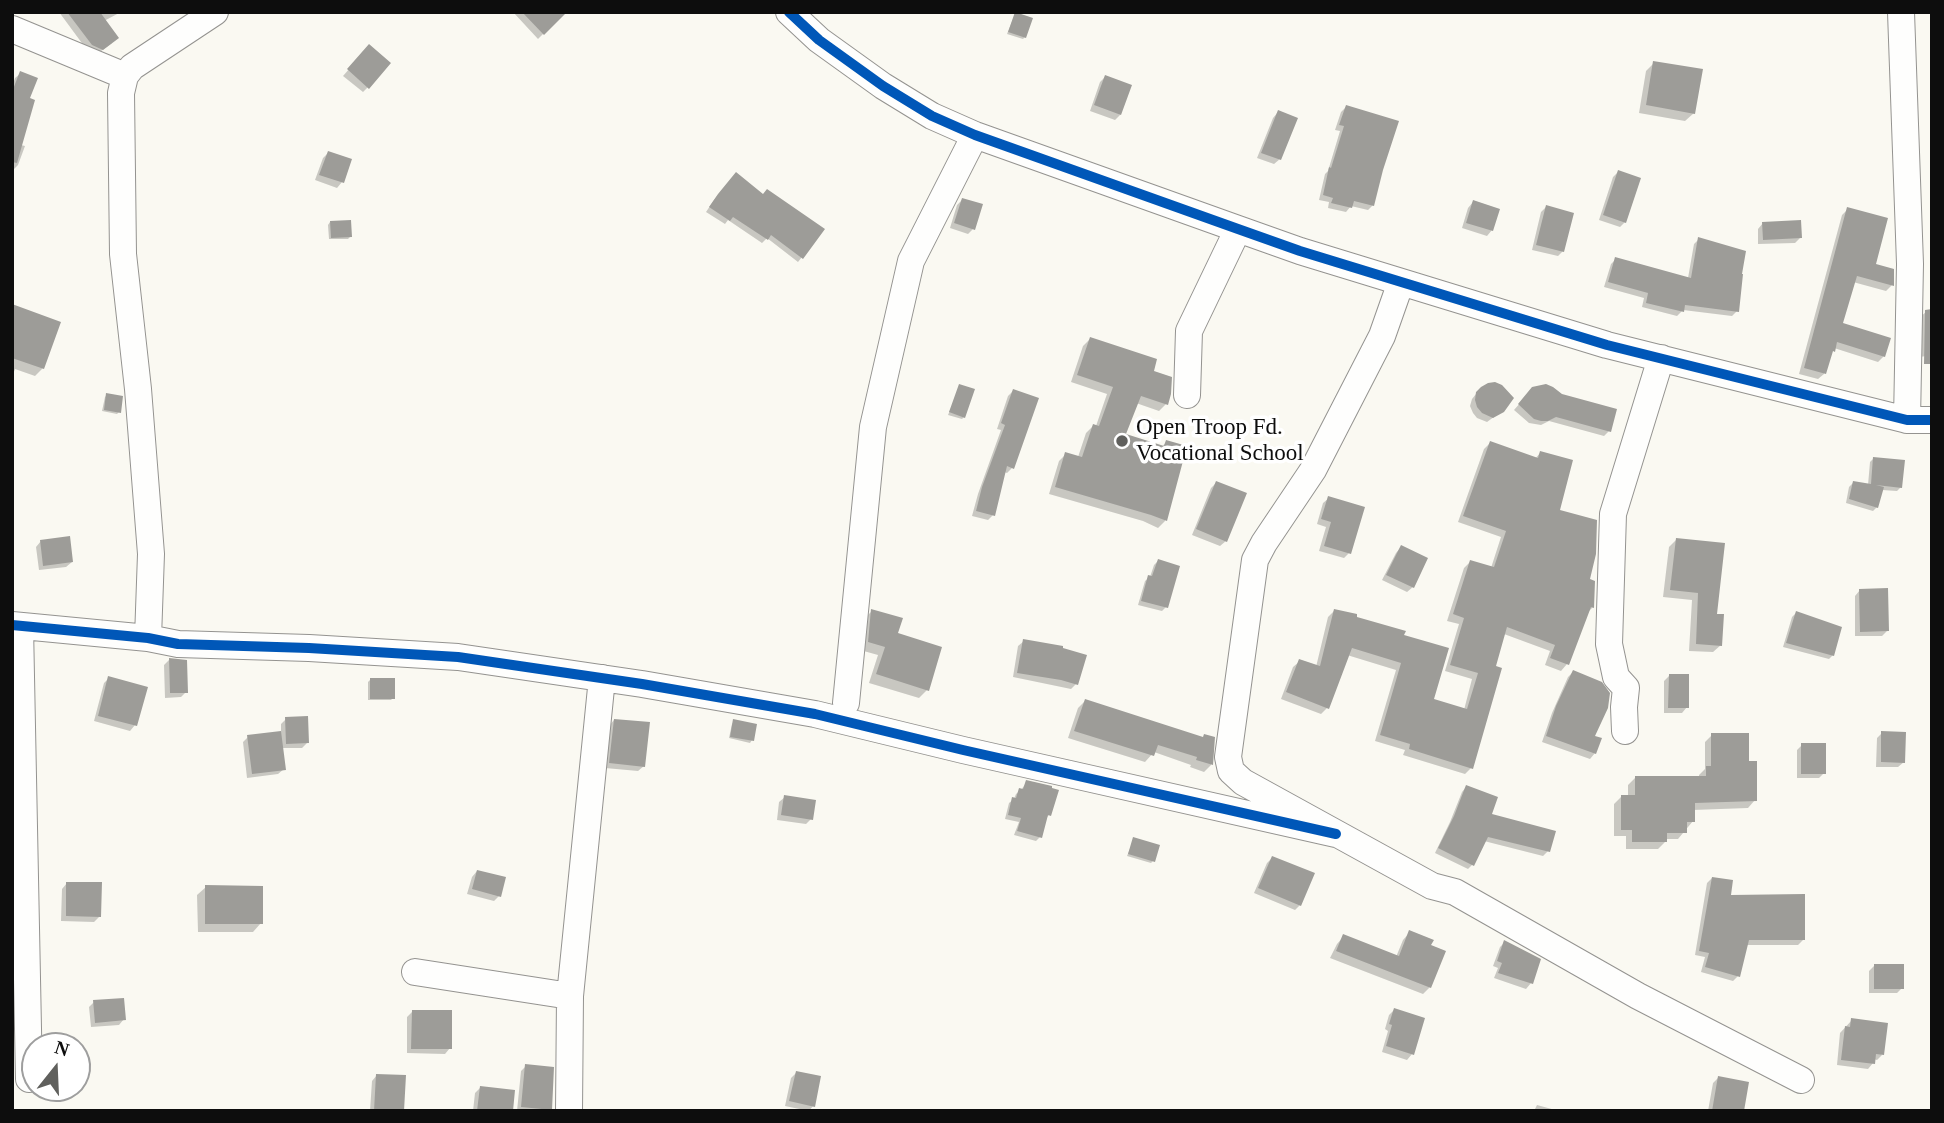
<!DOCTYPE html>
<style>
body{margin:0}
#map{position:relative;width:1944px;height:1123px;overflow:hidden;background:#faf9f2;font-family:"Times New Roman",serif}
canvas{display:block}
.frame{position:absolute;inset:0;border:14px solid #0d0d0d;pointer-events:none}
.north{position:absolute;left:21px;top:1032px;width:70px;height:70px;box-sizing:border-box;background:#fff;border:2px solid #9e9e9e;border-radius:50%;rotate:18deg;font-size:19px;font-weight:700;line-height:28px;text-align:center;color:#0d0d0d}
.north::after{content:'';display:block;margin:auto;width:24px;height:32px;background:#60605d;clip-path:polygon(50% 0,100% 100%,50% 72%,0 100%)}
</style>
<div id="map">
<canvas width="1944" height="1123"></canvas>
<div class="frame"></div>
<div class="north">N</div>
</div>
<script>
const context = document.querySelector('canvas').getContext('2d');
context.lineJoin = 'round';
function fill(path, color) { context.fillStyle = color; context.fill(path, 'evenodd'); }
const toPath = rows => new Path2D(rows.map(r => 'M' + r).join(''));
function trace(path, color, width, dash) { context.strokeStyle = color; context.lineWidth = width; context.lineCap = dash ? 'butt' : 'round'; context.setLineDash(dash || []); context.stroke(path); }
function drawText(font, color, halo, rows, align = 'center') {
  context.font = font + ' "Times New Roman",serif'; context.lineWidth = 7; context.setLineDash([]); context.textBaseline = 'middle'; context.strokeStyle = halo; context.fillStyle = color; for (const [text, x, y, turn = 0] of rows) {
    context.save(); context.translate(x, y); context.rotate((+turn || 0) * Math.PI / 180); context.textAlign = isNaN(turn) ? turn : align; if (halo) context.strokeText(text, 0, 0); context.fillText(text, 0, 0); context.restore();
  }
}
const shadow = toPath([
 [59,12,121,12,104,21,112,43,97,54,87,50],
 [513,12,558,12,562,15,538,39],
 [1015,14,1025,37,1023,39,1007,34],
 [364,52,368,87,363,92,343,76],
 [1654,63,1694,113,1685,121,1639,113,1646,71],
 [20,74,28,99,21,145,25,146,18,165,13,170,12,87,15,78],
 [1105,77,1120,115,1115,120,1090,111,1100,82],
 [1346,107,1373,205,1368,210,1351,206,1346,212,1328,208,1329,202,1319,200,1325,174,1328,171,1340,131,1335,130,1341,112],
 [1278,112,1280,159,1274,164,1257,158,1273,118],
 [328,153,342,182,337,188,315,180,323,158],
 [1618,172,1625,222,1620,227,1599,220,1613,177],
 [732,178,802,257,798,262,767,238,762,243,728,220,725,224,706,212,714,200],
 [962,200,973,229,968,234,950,228,957,205],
 [1473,202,1492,230,1487,236,1462,228,1468,208],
 [1546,207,1563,251,1558,256,1532,250,1541,212],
 [1848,209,1874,265,1892,285,1886,291,1853,282,1841,324,1884,356,1878,362,1834,348,1830,354,1824,374,1818,379,1799,374,1842,215],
 [330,222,350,237,348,239,329,239,328,225],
 [1763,223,1800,238,1795,243,1758,244,1758,229],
 [1699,239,1737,311,1732,316,1683,310,1677,316,1642,307,1644,298,1604,287,1611,264,1616,259,1688,278,1694,244],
 [12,309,43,368,35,376,15,369,12,377],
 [1926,312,1932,355,1920,357,1920,317],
 [1090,339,1152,372,1166,404,1159,411,1136,403,1124,435,1162,447,1166,442,1185,447,1165,521,1158,528,1143,521,1049,494,1059,461,1066,454,1078,457,1086,433,1093,426,1096,426,1107,394,1071,382,1083,346],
 [960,386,964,417,962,419,948,415],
 [1013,391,1012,468,1007,473,1004,472,993,515,988,520,972,516,978,494,1001,430,997,429,1008,396],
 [1476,394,1502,411,1487,422,1477,418,1473,413,1470,406,1472,399],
 [107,395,119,412,117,414,102,411,105,397],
 [1527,395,1609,431,1604,436,1549,421,1541,425,1529,423,1514,410],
 [1490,443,1535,459,1540,453,1558,511,1588,580,1593,607,1586,614,1567,664,1561,671,1545,665,1550,651,1504,634,1494,667,1471,768,1465,774,1403,755,1405,750,1375,741,1396,670,1347,655,1327,708,1321,714,1281,699,1293,667,1300,661,1316,667,1328,617,1334,611,1402,636,1432,700,1464,710,1472,679,1445,671,1459,624,1447,621,1464,568,1470,562,1491,568,1501,537,1458,522,1484,449],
 [1874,458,1901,487,1897,491,1882,490,1877,507,1873,511,1846,503,1849,487,1853,483,1868,485,1870,462],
 [1216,483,1226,541,1220,546,1192,535,1211,488],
 [1329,498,1349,553,1344,558,1319,551,1326,527,1317,524,1323,503],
 [1677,539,1715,615,1721,645,1713,652,1689,651,1692,600,1663,597,1669,547],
 [41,541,72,562,66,567,39,570,36,547],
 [1401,547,1413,587,1407,592,1382,580,1396,553],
 [1158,561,1166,607,1162,611,1138,605,1145,581,1150,577,1154,565],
 [1860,590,1887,631,1882,636,1855,636,1855,596],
 [872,611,927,690,919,698,869,683,878,655,860,650,864,619],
 [1796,613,1833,655,1829,659,1783,647,1792,617],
 [1024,641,1076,684,1071,689,1013,677,1018,646],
 [169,660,186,692,181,697,165,698,164,665],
 [1573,672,1593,737,1595,753,1590,759,1542,742,1552,713,1568,677],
 [1669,676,1687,707,1682,713,1664,713,1664,681],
 [109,678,135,725,130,731,94,721,104,683],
 [370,680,393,698,391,700,368,700,368,682],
 [1085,701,1202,738,1213,739,1211,765,1204,772,1190,767,1191,765,1154,752,1145,762,1068,738,1078,708],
 [286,719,307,743,302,748,281,748,284,769,278,774,247,778,243,742,248,737,281,733,281,724],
 [614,720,644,766,638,771,605,768,609,726],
 [734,721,752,740,750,743,729,738,732,724],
 [1882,733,1904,762,1898,767,1876,767,1877,738],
 [1712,735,1748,763,1755,800,1748,808,1693,810,1693,821,1678,839,1665,839,1665,842,1658,849,1626,849,1626,836,1614,836,1614,804,1621,797,1628,797,1628,785,1635,778,1699,778,1699,775,1705,769,1705,742],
 [1802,745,1824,773,1819,778,1797,778,1797,750],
 [1027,782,1049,815,1045,819,1040,837,1036,841,1014,835,1019,822,1005,819,1009,803,1014,799,1016,794,1021,790],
 [1466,787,1490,815,1548,851,1543,856,1484,841,1472,865,1468,869,1435,853,1450,822,1462,792],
 [785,797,811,819,806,824,777,820,779,802],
 [1134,839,1153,861,1151,863,1127,856],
 [1272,858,1300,905,1295,910,1254,893,1267,863],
 [477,871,499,896,494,901,467,894,472,877],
 [1712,878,1729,896,1803,940,1798,945,1746,945,1738,976,1733,981,1701,972,1705,957,1695,955,1707,883],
 [67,883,100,916,94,922,61,921,62,889],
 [206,887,261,923,253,932,198,932,197,895],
 [1410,932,1429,946,1430,987,1423,994,1330,958,1337,944,1344,936,1396,957,1403,940],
 [1505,942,1531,983,1526,989,1494,978,1498,968,1493,966,1500,947],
 [1874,966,1902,988,1897,993,1869,993,1869,971],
 [94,1002,124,1019,119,1025,91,1027,89,1007],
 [1394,1010,1412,1054,1407,1060,1382,1052,1388,1031,1385,1029,1389,1015],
 [412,1012,450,1048,445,1054,407,1053,407,1017],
 [1852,1020,1882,1055,1877,1060,1873,1059,1873,1063,1868,1069,1837,1065,1840,1033],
 [526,1066,550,1110,549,1111,517,1111,521,1071],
 [796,1073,813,1106,809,1111,785,1106,791,1078],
 [377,1075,403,1111,370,1111,372,1081],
 [1718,1078,1742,1111,1708,1111,1713,1083],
 [480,1088,511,1111,473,1111,475,1093],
 [1537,1105,1559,1111,1534,1111]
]);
const building = toPath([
 [67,12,100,12,119,38,103,50,92,45],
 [522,12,567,12,544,35],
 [1015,12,1033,18,1026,38,1008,32],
 [369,44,391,63,369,89,347,69],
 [1653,61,1703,69,1695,114,1646,105],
 [20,71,38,78,30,98,35,100,17,163,12,162,12,92],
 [1105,75,1132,85,1121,115,1094,105],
 [1346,105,1399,121,1383,170,1374,206,1354,201,1352,208,1331,203,1333,198,1323,195,1329,167,1331,168,1344,126,1339,125],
 [1278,110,1298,118,1281,160,1261,153],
 [328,151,352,159,344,183,319,175],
 [1618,170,1641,178,1626,223,1603,215],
 [736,172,763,194,767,189,825,229,803,259,771,235,768,240,733,217,730,221,709,207,718,194],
 [962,198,983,204,975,230,954,223],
 [1473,200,1500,209,1493,231,1466,223],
 [1546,205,1574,213,1564,252,1536,245],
 [1847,207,1888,218,1876,264,1894,269,1894,286,1857,276,1843,323,1891,338,1885,357,1837,342,1835,352,1833,351,1826,374,1804,368],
 [351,220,352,237,331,238,330,221],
 [1801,220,1802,238,1763,240,1762,222],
 [1698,237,1746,251,1742,274,1743,274,1739,312,1685,305,1684,312,1646,303,1648,293,1608,282,1615,257,1691,278],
 [12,304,61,322,44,369,12,358],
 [1932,309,1932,364,1924,364,1925,310],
 [1090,337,1157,359,1154,371,1172,377,1171,394,1168,405,1141,396,1126,434,1164,446,1166,440,1187,446,1167,521,1151,515,1055,487,1065,452,1082,457,1093,424,1099,426,1113,387,1077,375],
 [1495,382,1502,385,1514,398,1504,412,1493,418,1482,413,1477,407,1475,400,1476,392,1481,387,1488,383],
 [959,384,975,389,965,418,949,412],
 [1546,384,1553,387,1562,394,1617,409,1611,432,1556,417,1548,421,1541,421,1534,419,1518,404,1532,387],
 [1013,389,1039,398,1014,469,1007,466,995,516,976,511,982,487,1005,425,1001,423],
 [106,393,123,396,121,413,104,410],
 [1490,441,1538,458,1540,451,1573,460,1560,510,1597,520,1596,554,1590,579,1595,581,1594,608,1591,607,1569,665,1550,658,1555,645,1507,627,1496,666,1502,668,1473,769,1409,749,1410,744,1380,735,1401,663,1352,648,1329,709,1286,692,1299,659,1320,666,1334,609,1357,614,1357,617,1406,631,1404,635,1449,648,1434,699,1467,709,1478,673,1450,665,1464,618,1453,614,1470,560,1494,567,1506,531,1463,516],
 [1873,457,1905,460,1902,488,1876,485,1884,487,1878,508,1849,499,1853,481,1871,484],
 [1216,481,1247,493,1227,542,1196,529],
 [1328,496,1365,507,1351,554,1324,546,1331,522,1321,519],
 [70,536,73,562,43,566,40,540],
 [1676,538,1725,543,1717,614,1724,614,1722,646,1696,644,1698,593,1670,590],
 [1401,545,1428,558,1414,588,1386,575],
 [1158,559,1180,566,1168,608,1141,601,1148,575,1152,576],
 [1888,588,1889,631,1860,632,1859,589],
 [871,609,903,618,898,633,942,647,929,691,876,674,885,647,868,642],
 [1796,611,1842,627,1834,656,1786,643],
 [1023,639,1063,646,1063,648,1087,655,1078,685,1061,680,1017,673],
 [169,658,187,660,188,693,170,693],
 [1573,670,1602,682,1610,693,1608,708,1595,736,1602,738,1596,754,1546,736,1556,706],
 [1669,674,1689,674,1689,708,1668,708],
 [108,676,148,687,137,726,98,716],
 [370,678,395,678,395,699,370,699],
 [1085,699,1203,737,1204,734,1215,737,1213,765,1196,760,1197,757,1158,745,1154,756,1074,731],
 [308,716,309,743,286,744,285,717],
 [614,719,650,722,645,767,609,763],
 [733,719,757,724,754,741,730,737],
 [281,731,286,770,252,774,247,735],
 [1881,731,1906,732,1905,763,1881,762],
 [1711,733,1749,733,1749,761,1757,761,1757,801,1695,803,1695,822,1687,822,1687,833,1667,833,1667,842,1632,842,1632,830,1621,830,1621,795,1635,795,1635,776,1706,776,1706,766,1711,766],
 [1801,743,1826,743,1826,774,1801,774],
 [1026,780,1052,786,1052,788,1059,790,1051,816,1048,815,1042,838,1017,831,1021,818,1008,815,1012,797,1016,798,1019,788,1023,789],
 [1466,785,1498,797,1492,814,1556,831,1550,852,1488,837,1474,866,1438,848,1454,816],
 [784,795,816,800,813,820,781,815],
 [1133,837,1160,845,1155,862,1128,854],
 [1272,856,1315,873,1301,906,1258,888],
 [477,870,506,877,501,897,472,889],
 [1712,877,1733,880,1731,895,1805,894,1805,940,1749,940,1740,977,1705,967,1709,953,1699,951],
 [66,882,102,882,101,917,66,916],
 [205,885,263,886,263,924,205,924],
 [1409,930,1434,940,1431,945,1446,951,1431,988,1336,951,1343,934,1399,956],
 [1504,940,1541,959,1533,984,1498,973,1502,963,1497,961],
 [1874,964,1904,964,1904,989,1874,989],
 [124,998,126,1020,95,1023,93,1000],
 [1394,1008,1425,1018,1414,1055,1386,1046,1392,1025,1389,1024],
 [412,1010,452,1010,452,1049,411,1049],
 [1851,1018,1888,1023,1884,1055,1876,1054,1875,1064,1841,1060,1845,1026,1850,1027],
 [525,1064,554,1067,552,1110,521,1107],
 [796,1071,821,1076,815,1107,789,1101],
 [376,1074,406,1075,404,1111,374,1111],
 [1718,1076,1749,1082,1744,1111,1712,1111],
 [480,1086,515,1090,513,1111,477,1111]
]);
const minor = toPath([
 [789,12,819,40,883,86,932,116,975,135,1238,229,1300,251,1607,345,1907,420,1932,420],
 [1901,12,1910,264,1907,420],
 [12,29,125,76],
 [1401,282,1382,336,1313,470,1264,543,1255,560,1228,757,1231,771,1243,782,1432,886,1455,892,1638,996,1801,1080],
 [1187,395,1189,331,1238,229],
 [12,625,148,638,178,644,309,648,458,657,642,684,815,714,963,750,1336,834],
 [20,626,29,1079],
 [148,638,151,554,138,389,123,254,121,93,125,76,132,67,215,12],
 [846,703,873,427,911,261,975,135],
 [1625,731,1624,707,1626,688,1616,677,1609,644,1613,514,1661,358],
 [415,972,570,996,602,678],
 [569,1111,570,996]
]);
const cycleway = toPath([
 [789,12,819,40,883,86,932,116,975,135,1238,229,1300,251,1607,345,1907,420,1932,420],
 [12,625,148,638,178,644,309,648,458,657,642,684,815,714,963,750,1336,834]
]);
const markers = [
 [1122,441,7,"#60605d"]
];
const poiNames = [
 ["Open Troop Fd.",1136,428],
 ["Vocational School",1136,454]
];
fill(shadow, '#0003');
fill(building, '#9d9c98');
trace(minor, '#949390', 28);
trace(minor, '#fefefd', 26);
trace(cycleway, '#0057b8', 10);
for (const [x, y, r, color] of markers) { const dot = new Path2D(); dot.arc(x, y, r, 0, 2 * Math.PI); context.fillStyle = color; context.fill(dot); trace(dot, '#fff', 2.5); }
drawText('23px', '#0d0d0d', '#fff', poiNames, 'left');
</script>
